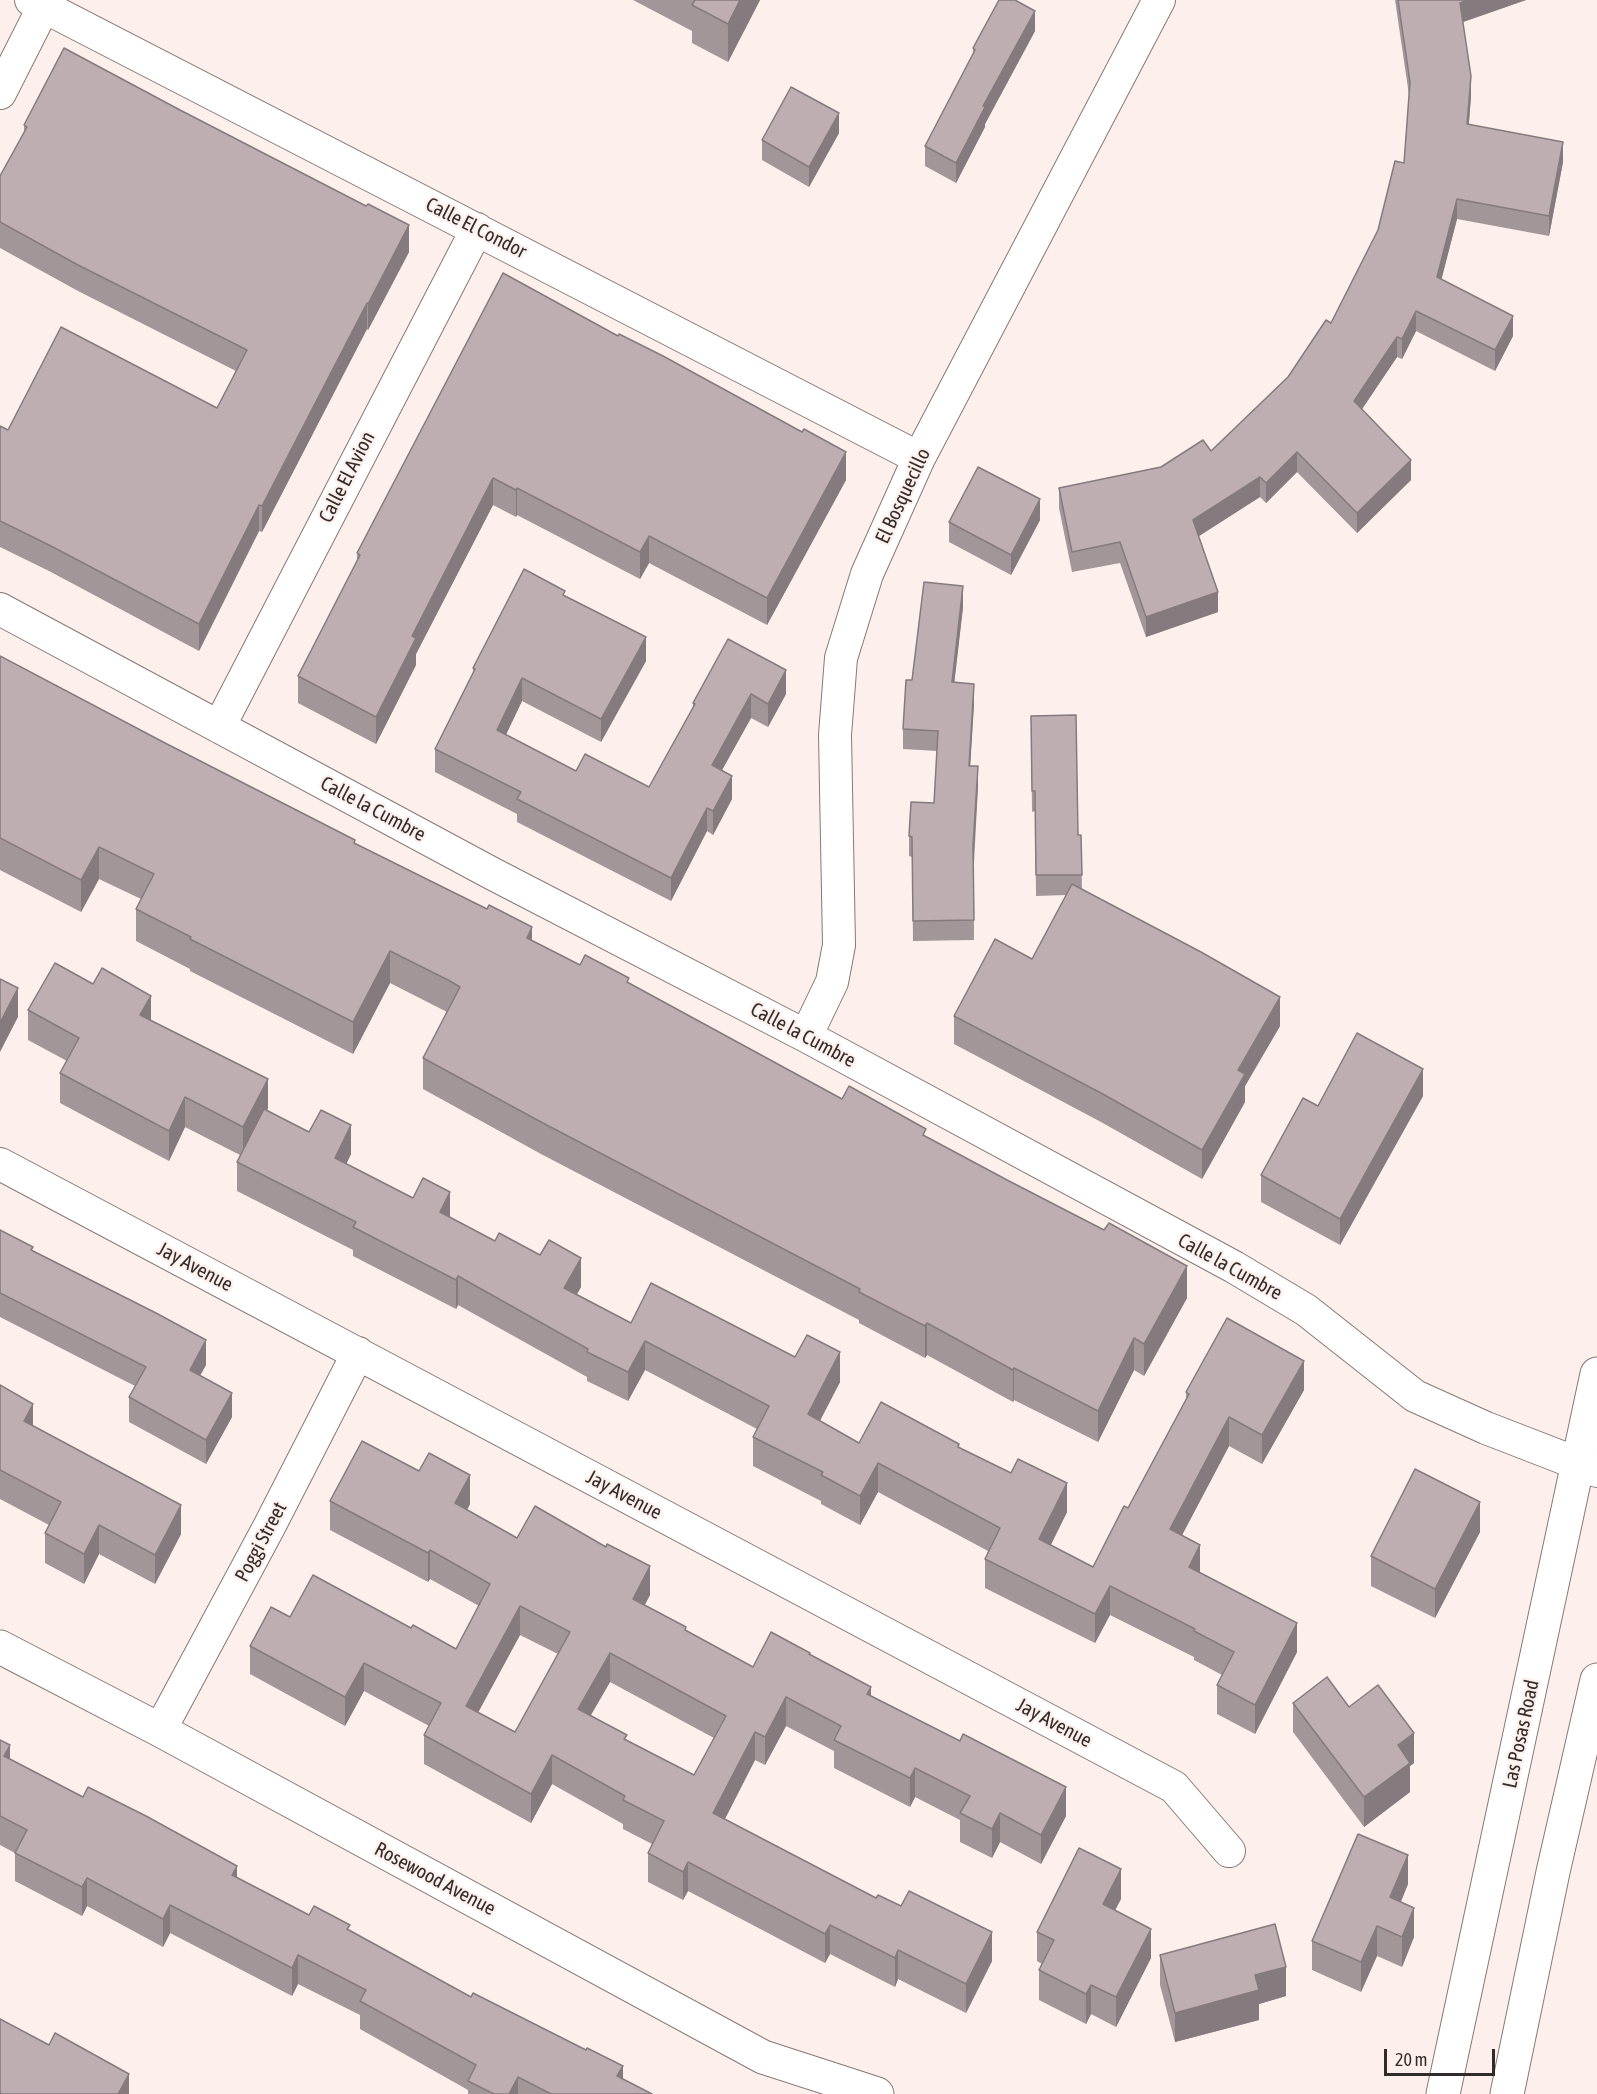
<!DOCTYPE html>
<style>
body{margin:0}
#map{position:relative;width:1597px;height:2094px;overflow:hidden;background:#fdf0ec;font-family:"Asap Condensed",sans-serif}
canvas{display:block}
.scale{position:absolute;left:1384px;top:2049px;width:111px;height:27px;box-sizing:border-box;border:3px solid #312b2a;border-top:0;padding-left:8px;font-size:18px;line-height:21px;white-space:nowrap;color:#312b2a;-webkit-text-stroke:4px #fdf0ec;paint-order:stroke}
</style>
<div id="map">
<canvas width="1597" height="2094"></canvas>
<div class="scale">20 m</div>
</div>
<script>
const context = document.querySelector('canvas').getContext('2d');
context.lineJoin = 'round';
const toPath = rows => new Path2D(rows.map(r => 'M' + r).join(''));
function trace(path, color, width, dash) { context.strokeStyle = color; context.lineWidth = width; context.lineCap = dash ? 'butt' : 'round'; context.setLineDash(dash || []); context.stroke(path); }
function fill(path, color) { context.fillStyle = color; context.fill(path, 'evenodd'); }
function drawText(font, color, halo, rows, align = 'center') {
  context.font = font + ' "Asap Condensed",sans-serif'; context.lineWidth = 4.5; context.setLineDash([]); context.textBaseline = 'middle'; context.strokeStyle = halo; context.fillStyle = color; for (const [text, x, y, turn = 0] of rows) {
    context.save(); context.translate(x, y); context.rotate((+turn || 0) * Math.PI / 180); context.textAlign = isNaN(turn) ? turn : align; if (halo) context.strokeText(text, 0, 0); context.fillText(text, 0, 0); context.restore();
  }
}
const minor = toPath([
 [31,0,919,458],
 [0,93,44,6],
 [0,609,493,874,806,1036,1234,1267,1306,1310,1415,1396,1486,1428,1597,1471],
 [219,727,477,229],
 [806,1036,832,982,839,945,835,735,841,658,867,574,919,458,1159,0],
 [0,1164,1174,1787,1229,1851],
 [160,1730,269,1527,358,1353]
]);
const secondary = toPath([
 [0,1647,160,1730,763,2057,877,2094],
 [1443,2094,1597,1374],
 [1507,2094,1553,1872,1597,1680]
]);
const wall = toPath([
 [633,0,760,0,728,62,692,43,692,31],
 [1395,0,1526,0,1463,22,1471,96,1469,124,1563,162,1549,236,1457,219,1441,279,1513,336,1495,371,1416,331,1402,359,1397,357,1362,409,1411,480,1357,533,1297,472,1266,503,1260,497,1198,536,1218,612,1146,637,1120,563,1072,572,1059,508,1059,488,1161,467,1211,451,1288,377,1331,323,1378,230,1404,163,1409,95],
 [1035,31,985,124,985,127,956,183,925,166,925,146,973,54,973,48],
 [24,125,409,252,368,330,367,329,262,532,259,531,199,651,49,571,0,547,0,426,8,430,217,408,236,371,78,291,0,248,0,176,24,132],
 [839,133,809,187,762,160,762,140],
 [503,273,846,480,767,625,649,563,640,579,517,515,516,517,493,505,416,654,416,665,376,744,298,703,298,676,357,561,357,553],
 [1040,520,1011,575,949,542,949,522],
 [565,597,646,661,601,742,522,701,506,735,576,771,649,787,693,707,693,703,728,639,786,694,768,727,751,718,722,770,732,799,713,835,707,831,671,901,517,822,517,814,435,772,435,749,473,673,473,668],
 [963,607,954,683,974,704,970,766,978,786,974,864,974,940,913,941,912,857,909,856,909,836,934,803,937,751,903,749,903,729,912,680],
 [0,656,355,843,532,941,580,965,629,984,842,1099,926,1137,1187,1298,1144,1376,1134,1370,1098,1442,1014,1400,1013,1402,927,1355,925,1358,859,1323,859,1320,541,1154,423,1089,423,1058,447,1012,390,983,353,1054,190,971,190,969,136,941,136,909,141,899,99,879,81,912,0,870],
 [1031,716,1078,835,1081,835,1082,889,1280,1026,1245,1086,1245,1102,1202,1179,1101,1122,954,1044,954,1016,1032,959,1066,895,1036,896,1035,811,1032,812],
 [28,1010,151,1020,268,1108,267,1110,351,1154,346,1164,581,1287,577,1294,631,1323,840,1382,820,1421,859,1443,959,1447,1067,1512,1051,1545,1093,1567,1128,1508,1186,1400,1186,1392,1304,1390,1262,1464,1229,1446,1182,1535,1200,1573,1297,1652,1255,1734,1217,1714,1217,1685,1222,1675,1194,1660,1194,1657,1110,1615,1095,1643,985,1588,985,1559,988,1551,878,1492,860,1525,821,1504,821,1501,753,1466,753,1437,757,1429,645,1370,628,1401,587,1381,587,1377,458,1305,456,1309,353,1256,353,1250,237,1191,237,1162,240,1155,185,1127,169,1161,60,1103,60,1073,67,1061,28,1040],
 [1423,1096,1340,1245,1261,1202,1261,1175],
 [0,1230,206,1365,200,1375,232,1417,206,1464,129,1422,129,1397,135,1386,0,1317],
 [0,1385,33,1426,181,1534,155,1584,99,1554,84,1584,45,1563,45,1533,49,1525,0,1499],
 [330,1501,470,1504,467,1510,517,1538,650,1595,644,1605,686,1630,753,1667,810,1655,871,1696,1066,1816,1041,1864,1000,1842,992,1858,960,1842,960,1820,915,1797,910,1807,834,1768,834,1751,786,1726,765,1765,755,1760,725,1819,992,1961,966,2013,898,1979,895,1987,830,1954,825,1963,688,1891,683,1900,648,1882,648,1853,652,1844,623,1829,623,1824,552,1784,531,1823,424,1764,424,1735,429,1726,364,1691,345,1726,250,1674,250,1646,290,1617,411,1628,456,1649,479,1606,430,1579,428,1582,330,1530],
 [520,1635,558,1654,515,1732,478,1712],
 [610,1682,714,1738,694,1775,627,1740,591,1715],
 [1480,1532,1435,1618,1371,1586,1371,1556],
 [1293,1703,1349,1707,1414,1763,1410,1766,1410,1792,1364,1827,1293,1732],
 [0,1740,10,1759,309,1915,350,1930,471,1997,652,2094,468,2094,468,2090,360,2029,360,2015,298,1984,292,1996,170,1933,163,1947,87,1906,82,1916,15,1881,15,1853,0,1845],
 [1408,1884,1401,1902,1414,1937,1402,1967,1377,1956,1361,1992,1312,1970,1312,1941],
 [1121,1899,1115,1910,1151,1958,1116,2027,1091,2014,1086,2024,1039,2000,1039,1970,1042,1964,1037,1961,1037,1932],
 [1160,1955,1286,1996,1259,2004,1259,2020,1175,2042,1160,1985]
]);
const shadedWall = toPath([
 [740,0,760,0,728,62,728,24],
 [1468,0,1526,0,1460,23,1460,3],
 [1035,11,1035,31,985,124,985,127,956,183,956,163,983,106],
 [1471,76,1471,96,1467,144,1467,124],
 [839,113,839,133,809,187,809,167],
 [1563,142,1563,162,1549,236,1549,216],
 [1457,199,1457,219,1437,297,1437,277],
 [409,225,409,252,368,330,368,304],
 [367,303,367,329,262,532,262,506],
 [1416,311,1416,331,1402,359,1402,339],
 [1513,316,1513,336,1495,371,1495,350],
 [1397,337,1397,357,1354,421,1354,401],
 [846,452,846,480,767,625,767,598],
 [1297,452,1297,472,1266,503,1266,483],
 [1411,460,1411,480,1357,533,1357,513],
 [1260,477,1260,497,1193,540,1193,520],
 [493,478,493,505,416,654,416,665,376,744,376,717,412,636],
 [517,488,517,515,516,517,516,490],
 [1040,499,1040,520,1011,575,1011,555],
 [259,505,259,531,199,651,199,624],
 [649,536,649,563,640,579,640,552],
 [963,586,963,607,952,703,952,682],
 [1218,592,1218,612,1146,637,1146,617],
 [646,637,646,661,601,742,601,719],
 [786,670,786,694,768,727,768,704],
 [522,678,522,701,497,753,497,730],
 [974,684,974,704,969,786,969,766],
 [751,694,751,718,712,788,712,765],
 [978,766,978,786,973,867,973,846],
 [732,776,732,799,713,835,713,811],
 [707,808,707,831,671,901,671,878],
 [99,847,99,879,81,912,81,880],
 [532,927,532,959,527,938],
 [390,951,390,983,353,1054,353,1022],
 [18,988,18,1017,0,1052,0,1023],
 [151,996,151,1025,140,1015],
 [1280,997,1280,1026,1245,1086,1245,1102,1202,1179,1202,1150,1238,1070],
 [1423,1069,1423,1096,1340,1245,1340,1219],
 [268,1079,268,1108,243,1157,243,1127],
 [185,1097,185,1127,169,1161,169,1131],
 [351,1125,351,1154,335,1187,335,1158],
 [450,1192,450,1221,440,1212],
 [581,1258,581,1287,564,1317,564,1288],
 [1187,1266,1187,1298,1144,1376,1144,1344],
 [458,1276,458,1305,456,1309,456,1280],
 [927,1323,927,1355,925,1358,925,1326],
 [1134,1338,1134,1370,1098,1442,1098,1411],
 [206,1340,206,1365,190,1394,190,1370],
 [645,1341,645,1370,628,1401,628,1372],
 [840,1352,840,1382,808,1443,808,1414],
 [1304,1361,1304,1390,1262,1464,1262,1435],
 [1014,1368,1014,1400,1013,1402,1013,1370],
 [232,1393,232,1417,206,1464,206,1440],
 [33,1404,33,1433,24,1421],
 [1229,1417,1229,1446,1170,1558,1170,1529],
 [878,1463,878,1492,860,1525,860,1496],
 [470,1475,470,1504,455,1532,455,1503],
 [1067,1483,1067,1512,1039,1568,1039,1539],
 [1480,1502,1480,1532,1435,1618,1435,1589],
 [181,1505,181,1534,155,1584,155,1555],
 [99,1525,99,1554,84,1584,84,1554],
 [1200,1545,1200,1574,1189,1567],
 [430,1550,430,1579,428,1582,428,1553],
 [650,1566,650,1595,633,1628,633,1599],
 [1110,1586,1110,1615,1095,1643,1095,1614],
 [520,1606,520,1635,466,1735,466,1706],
 [1297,1623,1297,1652,1255,1734,1255,1705],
 [610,1653,610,1682,578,1737,578,1709],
 [364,1663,364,1691,345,1726,345,1697],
 [871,1687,871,1715,867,1694],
 [786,1697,786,1726,765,1765,765,1737],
 [755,1732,755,1760,713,1842,713,1813],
 [1414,1733,1414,1763,1410,1766,1410,1792,1364,1827,1364,1797,1398,1745],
 [10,1745,10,1774,4,1756],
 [552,1755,552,1784,531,1823,531,1794],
 [915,1768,915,1797,910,1807,910,1778],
 [1066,1787,1066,1816,1041,1864,1041,1835],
 [1000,1813,1000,1842,992,1858,992,1829],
 [1408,1855,1408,1884,1390,1927,1390,1897],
 [688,1862,688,1891,683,1900,683,1872],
 [237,1866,237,1894,232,1875],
 [1121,1869,1121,1899,1103,1933,1103,1904],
 [87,1878,87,1906,82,1916,82,1887],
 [170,1905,170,1933,163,1947,163,1919],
 [1414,1908,1414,1937,1402,1967,1402,1937],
 [830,1925,830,1954,825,1963,825,1934],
 [1377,1926,1377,1956,1361,1992,1361,1962],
 [1151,1929,1151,1958,1116,2027,1116,1997],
 [992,1932,992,1961,966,2013,966,1984],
 [898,1950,898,1979,895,1987,895,1958],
 [298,1955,298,1984,292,1996,292,1968],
 [1286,1967,1286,1996,1259,2004,1259,2020,1175,2042,1175,2013,1255,1975],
 [1091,1985,1091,2014,1086,2024,1086,1994],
 [623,2066,623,2094,617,2076],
 [129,2074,129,2094,118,2094],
 [518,2077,518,2094,509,2094]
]);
const building = toPath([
 [695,0,740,0,728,24,692,5,695,0],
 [999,0,1015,0,1035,11,983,106,985,107,956,163,925,146,975,50,973,48,999,0],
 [1398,0,1468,0,1460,3,1471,76,1467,124,1563,142,1549,216,1457,199,1437,277,1513,316,1495,350,1416,311,1402,339,1397,337,1354,401,1411,460,1357,513,1297,452,1266,483,1260,477,1193,520,1218,592,1146,617,1120,542,1072,552,1059,488,1161,467,1203,440,1211,451,1288,377,1326,320,1331,323,1378,230,1395,161,1404,163,1410,82,1398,0],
 [64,48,180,110,366,206,368,204,409,225,368,304,367,303,262,506,259,505,199,624,49,545,0,521,0,426,8,430,61,327,217,408,247,350,78,265,0,222,0,176,27,127,24,125,64,48],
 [791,87,839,113,809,167,762,140,791,87],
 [503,273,618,336,619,334,663,356,802,432,804,429,846,452,767,598,649,536,640,552,517,488,516,490,493,478,412,636,416,638,376,717,298,676,360,555,357,553,503,273],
 [978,467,1040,499,1011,555,949,522,978,467],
 [524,569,565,591,563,595,646,637,601,719,522,678,497,730,576,771,585,754,649,787,695,704,693,703,728,639,786,670,768,704,751,694,712,765,732,776,713,811,707,808,671,878,517,799,521,792,435,749,475,669,473,668,524,569],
 [924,582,963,586,952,682,974,684,969,766,978,766,973,846,974,920,913,921,912,837,909,836,911,802,934,803,938,731,903,729,906,680,912,680,924,582],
 [0,656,165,743,355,840,354,843,487,909,489,905,532,927,527,938,580,965,585,955,629,978,627,982,842,1099,849,1086,926,1129,923,1135,1009,1181,1104,1230,1109,1223,1187,1266,1144,1344,1134,1338,1098,1411,1014,1368,1013,1370,927,1323,925,1326,859,1292,860,1289,541,1122,423,1058,460,987,450,981,390,951,353,1022,190,939,191,937,136,909,154,874,99,847,81,880,0,838,0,656],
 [1076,715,1078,835,1081,835,1082,875,1036,875,1035,791,1032,791,1031,716,1076,715],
 [1072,884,1201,952,1280,997,1238,1070,1245,1074,1202,1150,1101,1093,954,1016,995,939,1032,959,1072,884],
 [55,963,93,984,102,968,151,996,140,1015,268,1079,243,1127,185,1097,169,1131,60,1073,79,1038,28,1010,55,963],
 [0,979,18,988,0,1023,0,979],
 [1357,1033,1423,1069,1340,1219,1261,1175,1303,1098,1318,1106,1357,1033],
 [264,1109,309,1132,321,1110,351,1125,335,1158,413,1198,423,1178,450,1192,440,1212,495,1241,499,1233,540,1255,549,1240,581,1258,564,1288,631,1323,651,1283,795,1357,807,1335,840,1352,808,1414,859,1443,881,1402,959,1444,958,1447,1011,1473,1018,1459,1067,1483,1039,1539,1093,1567,1124,1506,1128,1508,1189,1394,1186,1392,1227,1318,1304,1361,1262,1435,1229,1417,1170,1529,1200,1545,1189,1567,1297,1623,1255,1705,1217,1685,1234,1652,1194,1631,1195,1629,1110,1586,1095,1614,985,1559,1000,1528,878,1463,860,1496,821,1475,823,1472,753,1437,769,1406,645,1341,628,1372,587,1352,588,1349,458,1276,456,1280,353,1227,356,1222,237,1162,264,1109],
 [0,1230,33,1247,31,1250,156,1313,206,1340,190,1370,232,1393,206,1440,129,1397,146,1367,0,1293,0,1230],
 [0,1385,33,1404,24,1421,181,1505,155,1555,99,1525,84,1554,45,1533,61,1502,0,1470,0,1385],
 [362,1441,419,1471,429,1453,470,1475,455,1503,517,1538,535,1506,606,1547,607,1544,650,1566,633,1599,686,1627,685,1630,753,1667,771,1632,810,1653,809,1654,871,1687,867,1694,960,1741,963,1734,1066,1787,1041,1835,1000,1813,992,1829,960,1813,970,1796,915,1768,910,1778,834,1740,841,1726,786,1697,765,1737,755,1732,713,1813,876,1898,878,1895,901,1906,909,1891,992,1932,966,1984,898,1950,895,1958,830,1925,825,1934,688,1862,683,1872,648,1853,664,1821,623,1800,625,1796,552,1755,531,1794,424,1735,441,1703,364,1663,345,1697,250,1646,271,1607,290,1617,313,1575,411,1628,413,1625,456,1649,490,1584,430,1550,428,1553,330,1501,362,1441],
 [520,1606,570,1632,515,1732,466,1706,520,1606],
 [610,1653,726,1716,694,1775,624,1739,627,1735,578,1709,610,1653],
 [1415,1469,1480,1502,1435,1589,1371,1556,1415,1469],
 [1327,1677,1349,1707,1378,1685,1414,1733,1398,1745,1410,1763,1364,1797,1293,1703,1327,1677],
 [0,1740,10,1745,4,1756,83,1797,88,1787,146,1816,237,1866,232,1875,309,1915,314,1906,350,1925,347,1929,471,1997,473,1993,586,2050,587,2048,623,2066,617,2076,652,2094,551,2094,518,2077,509,2094,494,2094,468,2081,476,2065,360,2001,366,1990,298,1955,292,1968,170,1905,163,1919,87,1878,82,1887,15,1853,27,1830,0,1816,0,1740],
 [1358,1834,1408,1855,1390,1897,1414,1908,1402,1937,1377,1926,1361,1962,1312,1941,1358,1834],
 [1079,1848,1121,1869,1103,1904,1151,1929,1116,1997,1091,1985,1086,1994,1039,1970,1054,1940,1037,1932,1079,1848],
 [1275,1924,1286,1967,1255,1975,1259,1990,1175,2013,1160,1955,1275,1924],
 [0,2019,49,2045,55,2033,129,2074,118,2094,2,2094,0,2093,0,2019]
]);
const streetNames = [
 ["Calle El Condor",476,228,27],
 ["Calle El Avion",347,477,-63],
 ["El Bosquecillo",903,496,-65],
 ["Calle la Cumbre",373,809,28],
 ["Calle la Cumbre",803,1035,28],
 ["Jay Avenue",195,1267,28],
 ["Calle la Cumbre",1230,1267,29],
 ["Jay Avenue",624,1495,28],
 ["Poggi Street",261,1542,-62],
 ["Jay Avenue",1054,1723,28],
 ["Las Posas Road",1521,1734,-78],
 ["Rosewood Avenue",435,1879,28]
];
trace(minor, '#877975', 34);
trace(secondary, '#877975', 35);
trace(minor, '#fff', 32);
trace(secondary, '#fff', 33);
fill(wall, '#a39699');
fill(shadedWall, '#857a7d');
fill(building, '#beaeb2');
trace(building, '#857a7d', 1.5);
drawText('20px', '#312b2a', '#fdf0ec', streetNames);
</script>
